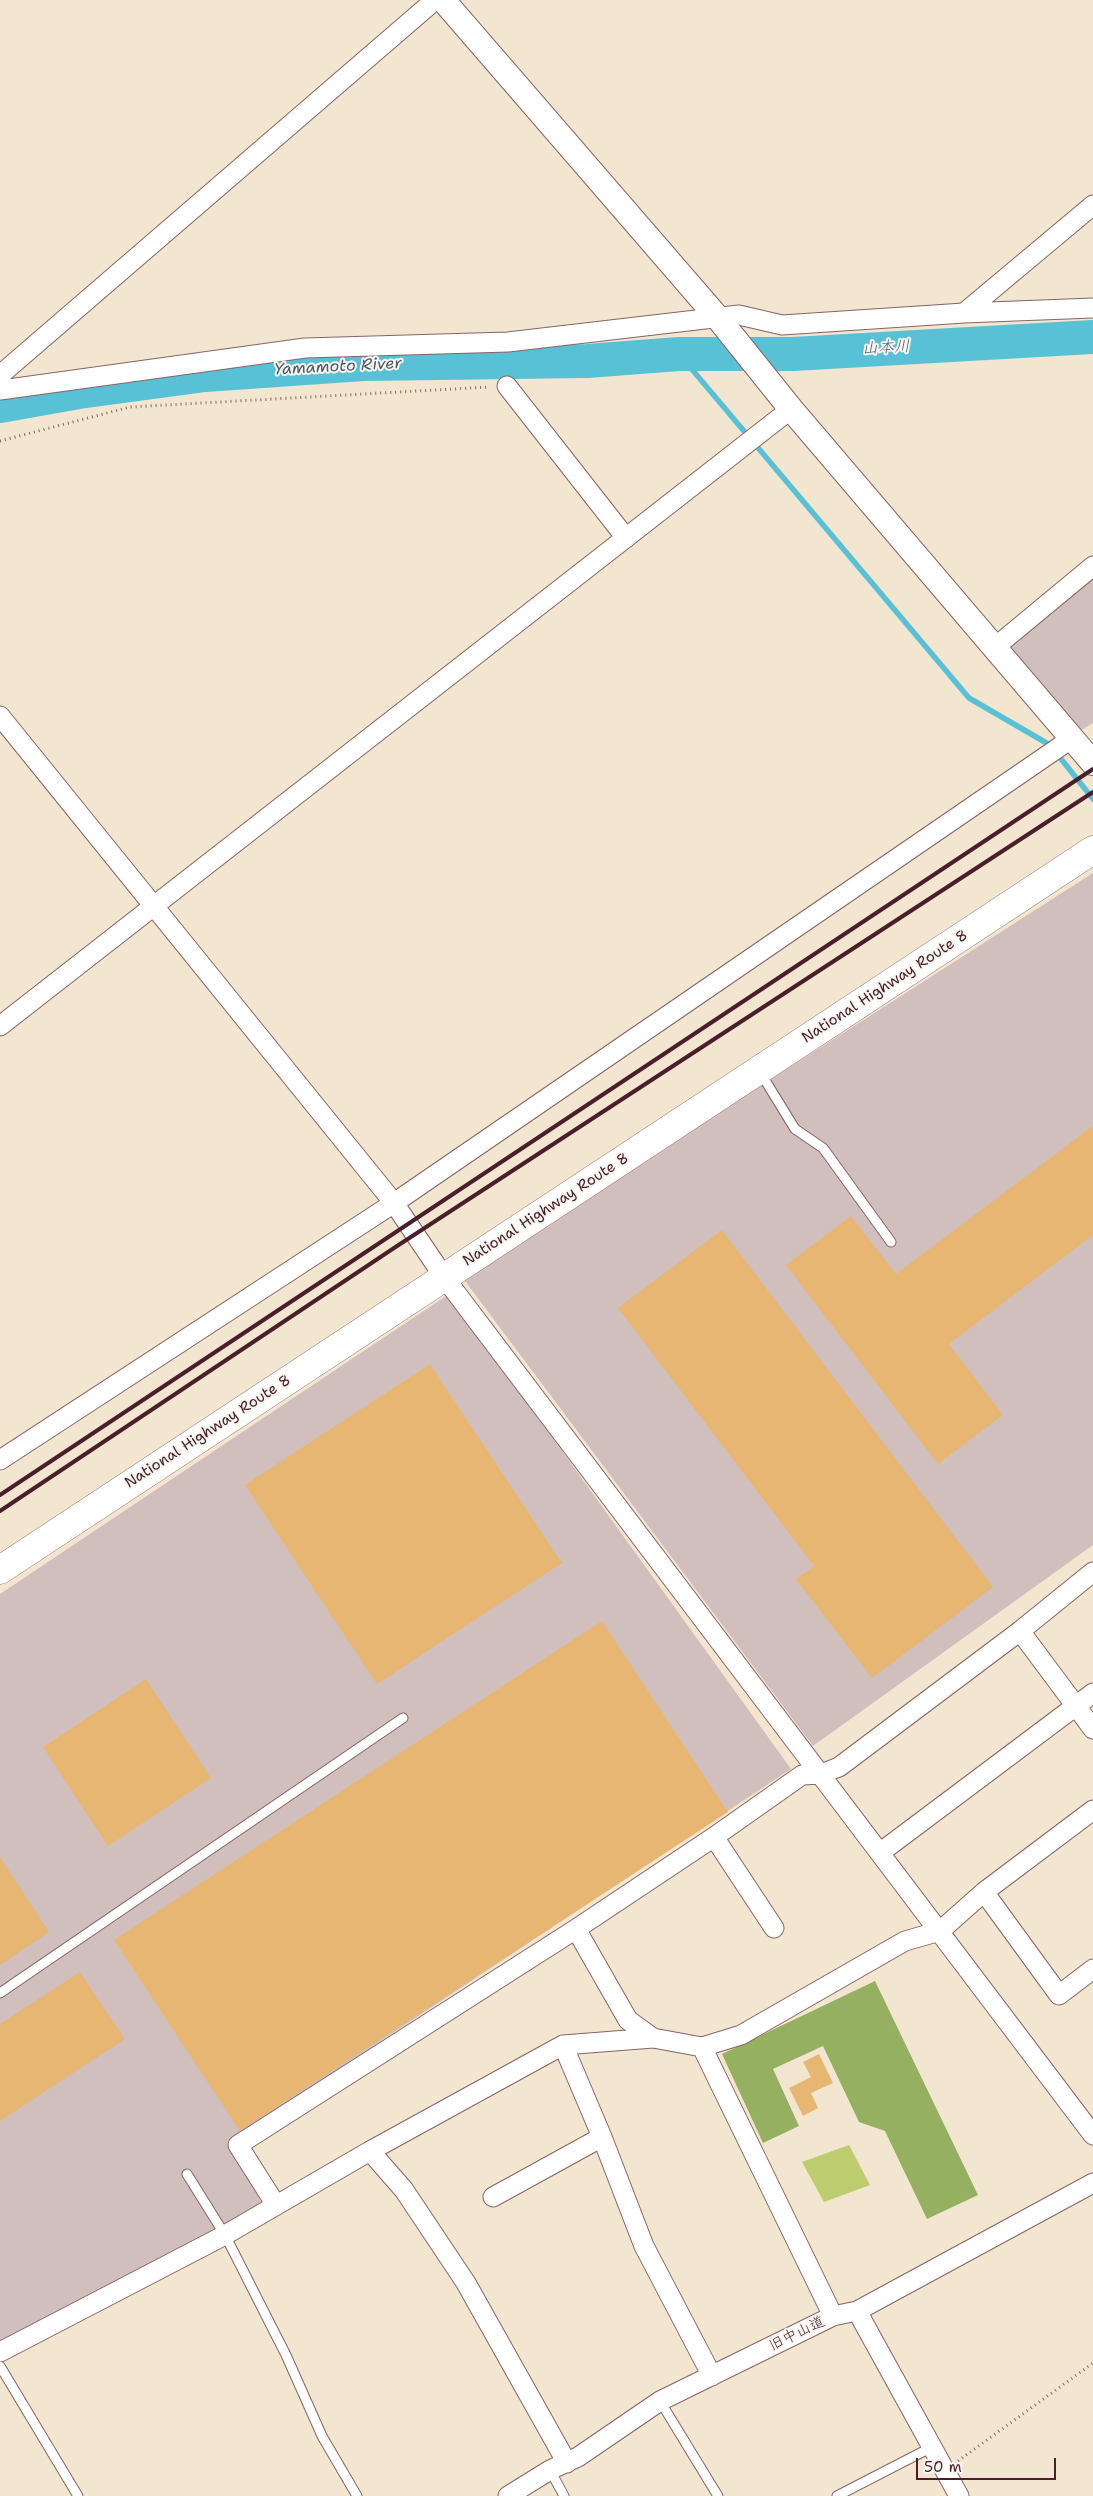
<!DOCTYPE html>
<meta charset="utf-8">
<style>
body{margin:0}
#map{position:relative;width:1093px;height:2496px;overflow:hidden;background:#f2e6d0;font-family:"Shantell Sans",sans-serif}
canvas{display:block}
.scale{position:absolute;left:916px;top:2458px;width:140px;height:22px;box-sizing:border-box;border:2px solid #4a1f2b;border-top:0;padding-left:6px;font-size:15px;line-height:18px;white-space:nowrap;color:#4a1f2b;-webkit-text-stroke:4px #f6f6f2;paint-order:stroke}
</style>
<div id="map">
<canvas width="1093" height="2496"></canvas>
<div class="scale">50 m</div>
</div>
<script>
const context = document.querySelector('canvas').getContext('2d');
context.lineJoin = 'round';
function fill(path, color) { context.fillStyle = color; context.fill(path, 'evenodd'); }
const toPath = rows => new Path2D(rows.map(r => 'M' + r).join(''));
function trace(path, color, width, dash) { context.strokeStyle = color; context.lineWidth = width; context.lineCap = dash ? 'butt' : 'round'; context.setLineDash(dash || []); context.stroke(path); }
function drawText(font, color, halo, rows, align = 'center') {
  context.font = font + ' "Shantell Sans","Klee One",sans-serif'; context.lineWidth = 4; context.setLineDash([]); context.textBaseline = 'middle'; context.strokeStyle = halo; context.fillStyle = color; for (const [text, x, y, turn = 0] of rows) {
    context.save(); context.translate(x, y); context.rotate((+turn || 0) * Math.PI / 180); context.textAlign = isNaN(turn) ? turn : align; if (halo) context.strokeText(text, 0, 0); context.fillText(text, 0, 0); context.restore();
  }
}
const industrial = toPath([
 [1093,576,1093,723,1078,732,1005,647],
 [1093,873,1093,1545,813,1746,462,1277],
 [449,1294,791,1769,227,2143,264,2206,0,2352,0,1594]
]);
const green = toPath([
 [849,2145,870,2185,824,2202,802,2162]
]);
const forest = toPath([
 [875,1981,978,2195,927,2219,885,2131,859,2122,823,2046,773,2069,799,2126,763,2143,722,2054]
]);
const stream = toPath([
 [679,354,969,698,1050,745,1093,799]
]);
const river = toPath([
 [0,406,79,392,205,375,363,364,587,361,679,354,793,354,1093,337]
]);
const building = toPath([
 [1093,1126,1093,1235,949,1344,1003,1415,938,1464,786,1265,851,1216,896,1274],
 [722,1230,993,1587,872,1678,796,1579,814,1566,618,1308],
 [430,1364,562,1563,377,1684,245,1485],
 [602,1621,728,1812,240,2131,114,1940],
 [146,1679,211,1778,108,1846,43,1747],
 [0,1857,49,1932,0,1965],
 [80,1972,125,2039,0,2121,0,2024],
 [819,2054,833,2083,811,2093,818,2108,803,2116,789,2088,811,2077,803,2062]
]);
const path = toPath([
 [0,441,130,407,489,387],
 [958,2461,1093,2363]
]);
const service = toPath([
 [760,1072,795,1129,823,1148,891,1242],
 [0,1993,403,1718],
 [187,2174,225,2235,286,2355,322,2436,357,2496],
 [0,2366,78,2496],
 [660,2401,718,2496],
 [550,2470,564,2496],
 [837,2496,932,2447]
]);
const minor = toPath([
 [964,313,1093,205],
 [0,375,435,0],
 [507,386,626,538],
 [0,390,305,348,508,342,739,315,782,325,964,313,1093,308],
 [994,648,1093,566],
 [0,716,394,1203,444,1277,1093,2135],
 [0,1026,791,409],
 [0,1460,394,1203,1071,739],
 [1020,1631,1093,1729],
 [714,1837,774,1928],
 [881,1852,1093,1693],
 [984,1892,1059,1995,1093,1969],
 [576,1929,628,2020,653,2038],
 [563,2045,602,2137,644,2246,712,2376],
 [702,2047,833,2316],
 [370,2151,404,2190,466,2283,567,2463],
 [493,2197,602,2137],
 [276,2205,238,2145,576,1929,714,1837,802,1775,821,1774,839,1767,1020,1631,1093,1572],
 [857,2311,959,2496],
 [0,2352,225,2235,370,2151,563,2045,653,2038,702,2047,741,2035,905,1941,940,1931,984,1892,1093,1810],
 [508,2496,550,2470,578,2457,660,2401,833,2316,857,2311,1093,2183]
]);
const tertiary = toPath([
 [443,0,718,318,791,409,1093,763]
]);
const trunk = toPath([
 [0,1570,1093,850]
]);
const rail = toPath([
 [0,1495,1093,769],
 [0,1511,394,1248,1093,792]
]);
const streetNames = [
 ["National Highway Route 8",885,987,-33],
 ["National Highway Route 8",546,1210,-33],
 ["National Highway Route 8",208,1432,-33],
 ["旧中山道",797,2334,-26]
];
const waterNames = [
 ["山本川",886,348,-3],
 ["Yamamoto River",338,367,-3]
];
fill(industrial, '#d1bfbd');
fill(green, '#bdcc6e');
fill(forest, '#96b061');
trace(stream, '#59c1d6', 5.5);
trace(river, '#59c1d6', 34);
fill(building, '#e7b673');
trace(service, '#856565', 11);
trace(minor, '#856565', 21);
trace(tertiary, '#856565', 26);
trace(trunk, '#856565', 29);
trace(path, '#856565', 3, [1, 4]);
trace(service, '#fff', 9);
trace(minor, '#fff', 19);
trace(tertiary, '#fff', 24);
trace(trunk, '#fff', 28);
trace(rail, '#4a1f2b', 4);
drawText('15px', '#4a1f2b', '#f6f6f2', streetNames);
drawText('italic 16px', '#4f5867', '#f6f6f2', waterNames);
</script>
